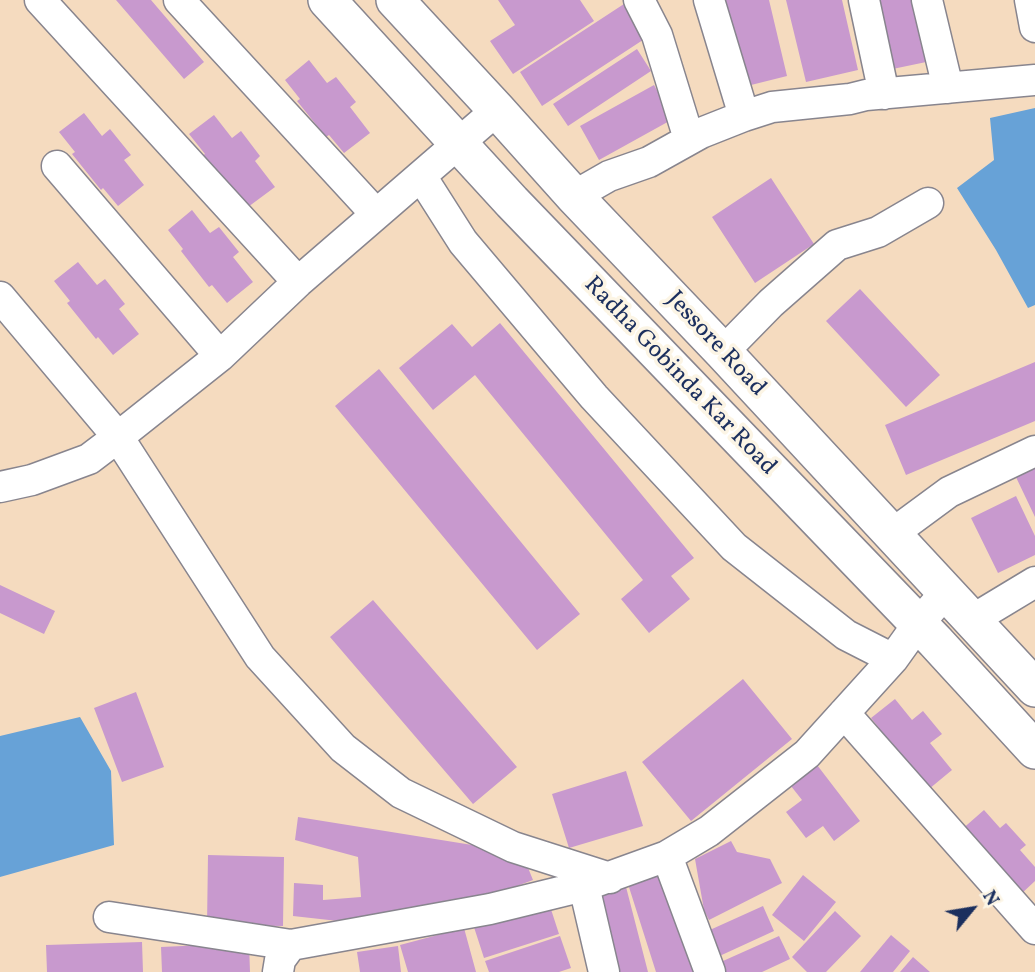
<!DOCTYPE html>
<style>
body{margin:0}
#map{position:relative;width:1035px;height:972px;overflow:hidden;background:#f5dbbf;font-family:Vollkorn,serif}
canvas{display:block}
.north{position:absolute;left:937px;top:874px;width:70px;height:70px;-webkit-text-stroke:5px #fcf5e5;paint-order:stroke;rotate:60deg;font-size:19px;font-weight:700;line-height:28px;text-align:center;color:#1b2f5e}
.north::after{content:'';display:block;margin:auto;width:24px;height:32px;background:#1b2f5e;clip-path:polygon(50% 0,100% 100%,50% 72%,0 100%)}
</style>
<div id="map">
<canvas width="1035" height="972"></canvas>
<div class="north">N</div>
</div>
<script>
const context = document.querySelector('canvas').getContext('2d');
context.lineJoin = 'round';
function fill(path, color) { context.fillStyle = color; context.fill(path, 'evenodd'); }
const toPath = rows => new Path2D(rows.map(r => 'M' + r).join(''));
function trace(path, color, width, dash) { context.strokeStyle = color; context.lineWidth = width; context.lineCap = dash ? 'butt' : 'round'; context.setLineDash(dash || []); context.stroke(path); }
function drawText(font, color, halo, rows, align = 'center') {
  context.font = font + ' Vollkorn,serif'; context.lineWidth = 7; context.setLineDash([]); context.textBaseline = 'middle'; context.strokeStyle = halo; context.fillStyle = color; for (const [text, x, y, turn = 0] of rows) {
    context.save(); context.translate(x, y); context.rotate((+turn || 0) * Math.PI / 180); context.textAlign = isNaN(turn) ? turn : align; if (halo) context.strokeText(text, 0, 0); context.fillText(text, 0, 0); context.restore();
  }
}
const water = toPath([
 [1035,108,1035,305,1028,308,996,250,957,188,994,160,990,118],
 [80,717,111,771,114,845,0,877,0,736]
]);
const building = toPath([
 [116,0,151,0,204,62,184,79],
 [498,0,580,0,594,21,513,74,490,41,515,25],
 [718,0,769,0,787,76,739,88],
 [786,0,842,0,858,70,806,82],
 [867,0,918,0,931,61,883,71],
 [627,2,649,36,542,106,520,72],
 [637,49,651,71,568,126,553,104],
 [309,60,327,83,336,77,356,102,350,107,370,133,344,153,329,135,326,137,297,101,300,99,285,80],
 [654,85,673,119,599,160,580,126],
 [84,113,102,136,110,129,131,155,124,160,144,185,118,206,103,188,101,190,72,154,75,152,59,132],
 [214,115,232,138,241,131,260,156,255,161,275,187,248,207,234,189,231,191,202,156,205,154,189,134],
 [771,178,814,244,755,283,712,217],
 [192,210,210,233,219,227,239,252,233,257,253,282,227,303,212,285,209,287,181,251,183,249,168,230],
 [78,262,97,285,105,279,125,304,119,309,139,334,113,355,98,337,96,339,67,303,70,301,54,281],
 [860,289,940,375,906,407,826,321],
 [500,323,694,558,671,576,690,599,649,633,621,599,643,580,475,375,433,410,399,368,452,324,472,347],
 [1035,362,1035,421,906,475,885,425],
 [379,369,580,614,537,650,335,406],
 [1035,463,1035,517,1014,473],
 [1016,496,1035,536,1035,555,998,573,971,518],
 [0,585,55,611,44,634,0,613],
 [373,600,517,767,473,804,330,637],
 [743,679,792,739,691,821,642,762],
 [136,692,164,767,122,782,94,708],
 [895,699,912,720,923,711,942,734,930,743,952,770,929,789,899,763,904,759,891,743,884,748,872,733,879,728,871,718],
 [814,761,860,821,834,841,823,826,806,838,786,812,802,800,787,781],
 [626,771,643,826,569,848,552,794],
 [984,810,1000,828,1006,823,1026,845,1020,850,1035,867,1035,881,1020,895,960,831],
 [298,817,522,853,533,880,498,893,356,923,293,916,294,883,323,885,323,900,361,897,358,857,295,840],
 [731,841,737,852,770,859,782,883,709,920,704,910,695,859],
 [208,855,284,857,283,926,207,925],
 [668,871,699,972,656,972,628,884],
 [803,875,836,902,804,941,772,915],
 [625,883,648,972,612,972,592,892],
 [547,897,559,934,484,958,472,921],
 [763,906,774,931,713,959,701,934],
 [835,911,861,936,826,972,807,972,792,957],
 [464,928,476,972,408,972,400,945],
 [891,935,910,951,893,972,860,972],
 [560,936,571,968,559,972,489,972,485,961],
 [779,936,790,959,762,972,718,972,714,965],
 [142,942,143,972,47,972,46,945],
 [249,943,250,972,162,972,161,947],
 [398,946,401,972,360,972,357,952],
 [913,957,930,972,900,972]
]);
const minor = toPath([
 [40,0,298,282],
 [179,0,376,214],
 [639,0,657,35,689,139],
 [709,0,744,116],
 [864,0,884,94],
 [927,0,948,88],
 [1030,0,1035,27],
 [57,166,220,356],
 [421,176,463,242,594,397,734,547,846,635,893,659],
 [574,196,609,176,649,162,701,133,744,116,772,107,850,99,866,95,1035,80],
 [0,297,118,437,260,657,343,748,401,793,513,847,610,878],
 [723,352,771,303,837,245,878,232,928,203],
 [0,487,32,480,89,459,118,437,220,356,298,282,497,110],
 [892,534,949,492,1035,451],
 [972,620,1035,582],
 [844,713,1035,929],
 [667,856,710,972],
 [584,886,604,972],
 [109,917,291,945],
 [278,972,280,960,291,945,490,909,584,886,667,856,709,831,807,754,893,659,918,624,946,592]
]);
const major = toPath([
 [327,0,512,202,935,641,1035,750],
 [395,0,497,110,574,196,723,352,1035,688]
]);
const streetNames = [
 ["Jessore Road",715,345,47],
 ["Radha Gobinda Kar Road",679,377,46]
];
fill(water, '#67a2d7');
fill(building, '#c899ce');
trace(minor, '#88858e', 33);
trace(major, '#88858e', 40);
trace(minor, '#fff', 30);
trace(major, '#fff', 37);
drawText('24px', '#1b2f5e', '#fcf5e5', streetNames);
</script>
